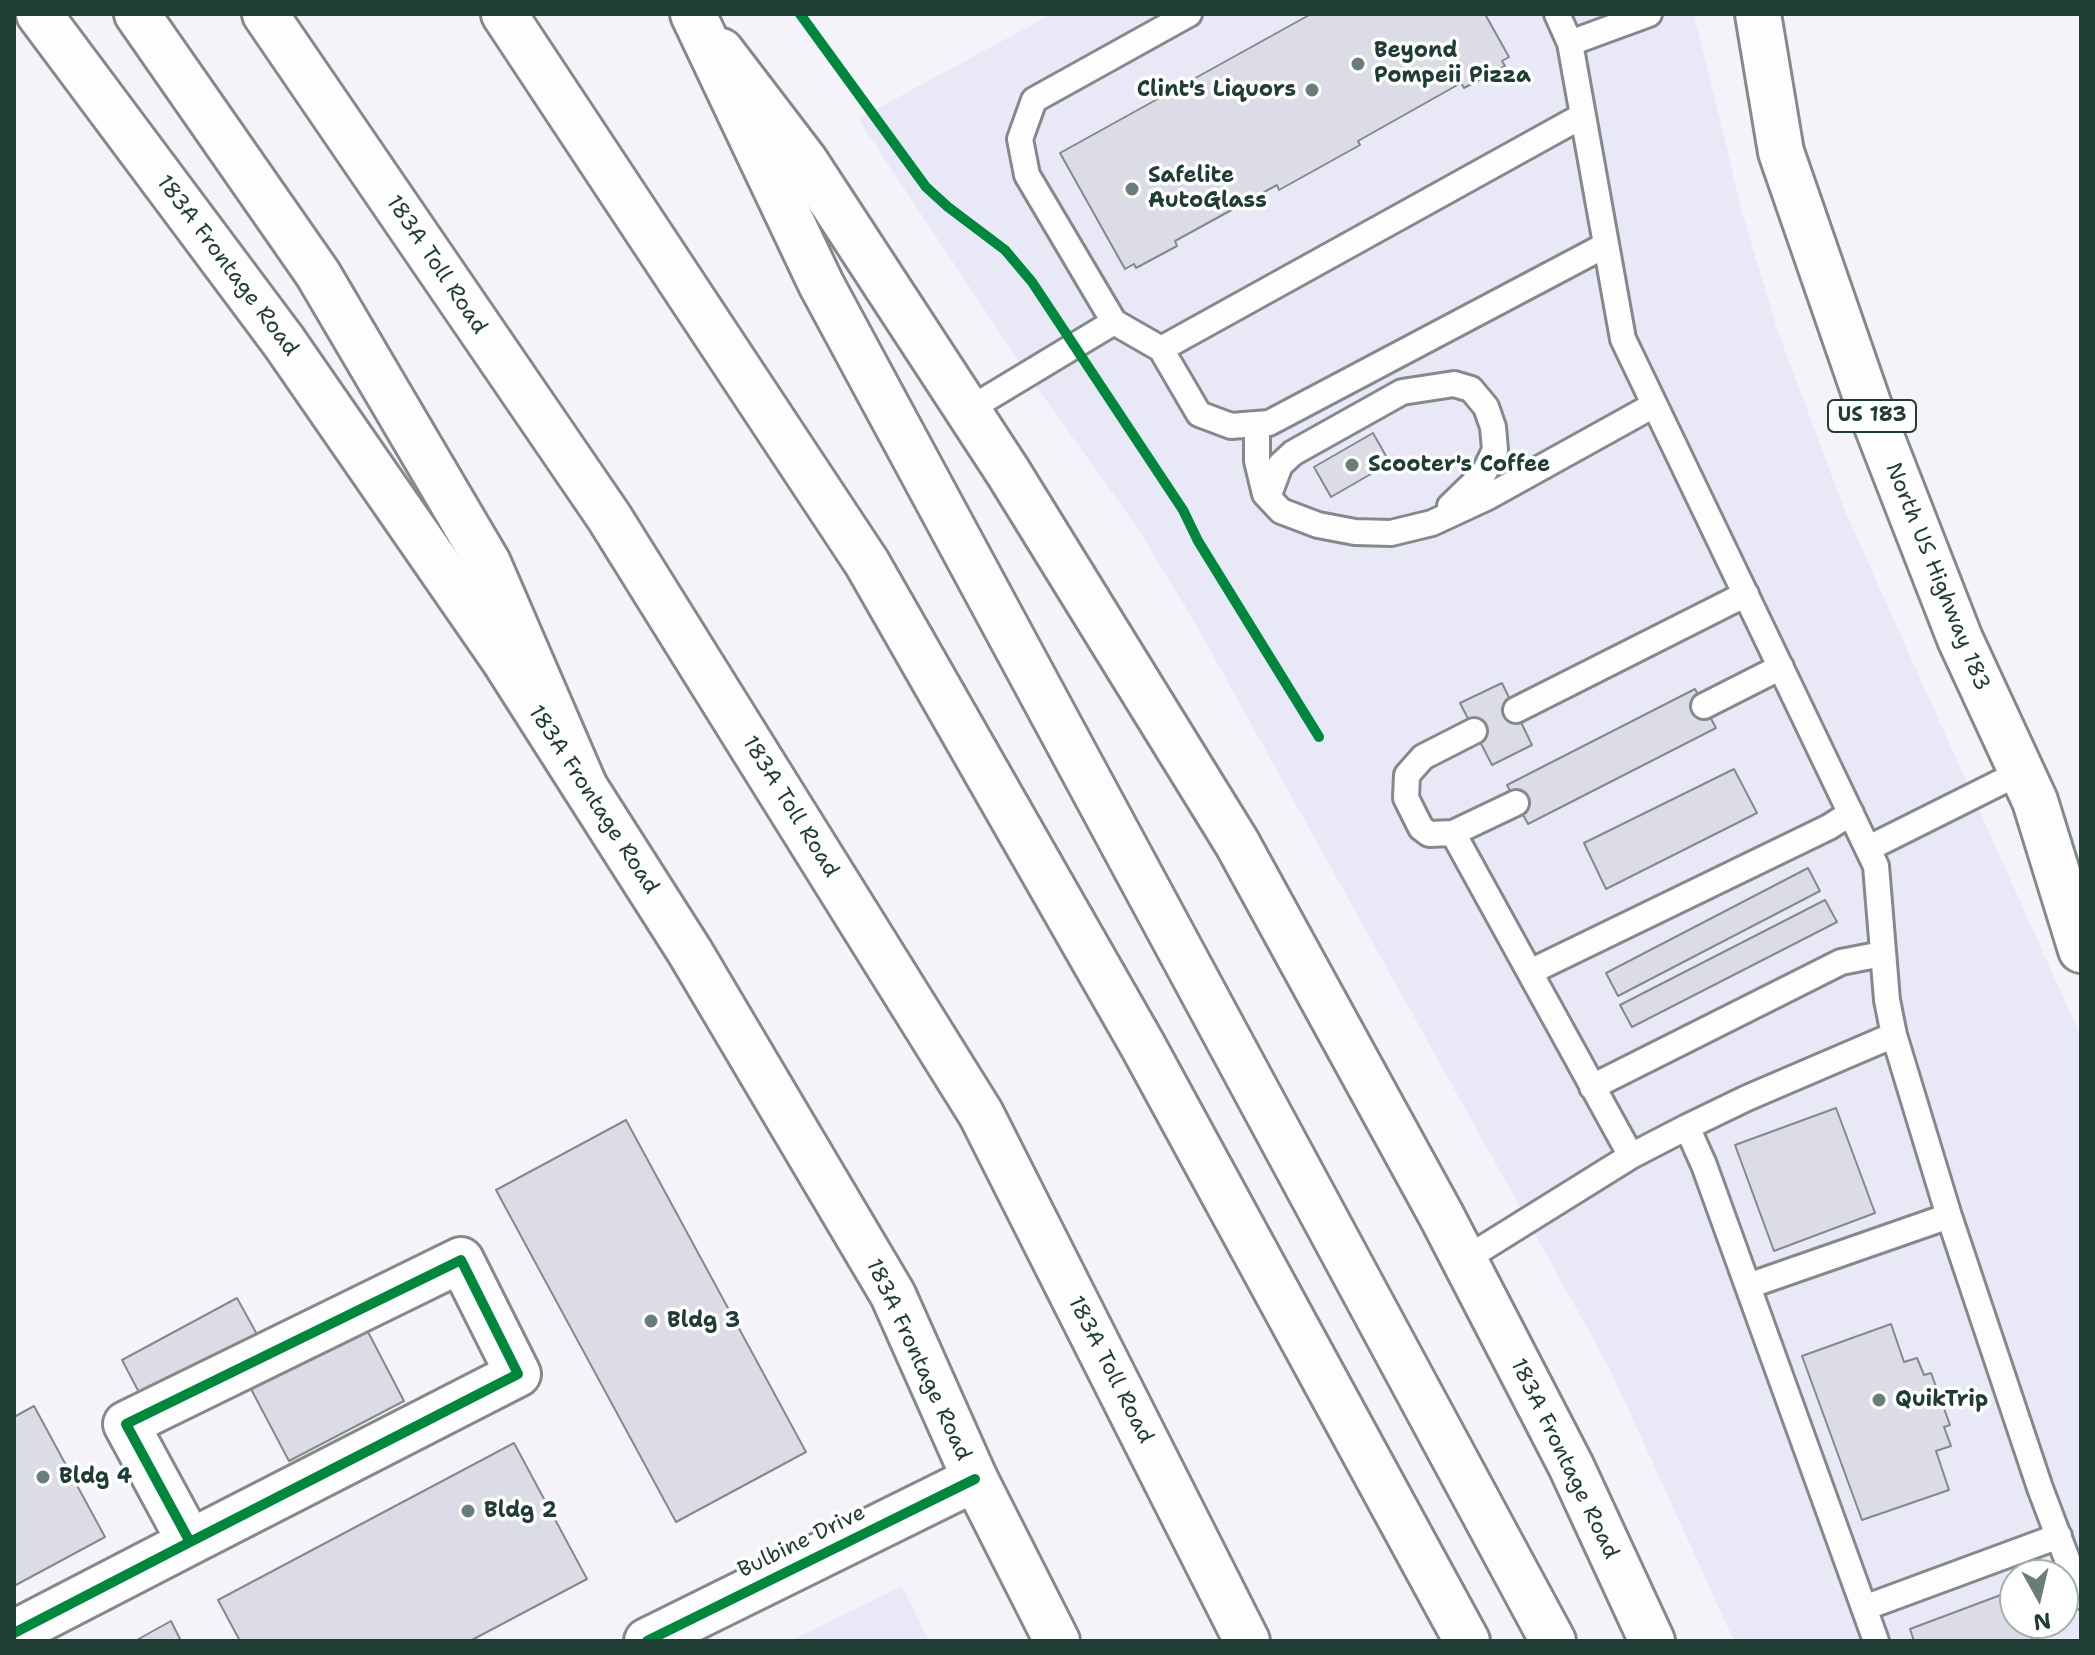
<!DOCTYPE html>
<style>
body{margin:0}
#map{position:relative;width:2095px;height:1655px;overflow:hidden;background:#f4f3fa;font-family:"Shantell Sans",sans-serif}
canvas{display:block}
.frame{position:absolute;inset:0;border:16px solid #1f3d34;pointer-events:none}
.north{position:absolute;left:1999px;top:1559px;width:80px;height:80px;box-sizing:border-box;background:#fff;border:2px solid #a5b1ae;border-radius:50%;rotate:172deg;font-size:22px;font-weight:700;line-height:32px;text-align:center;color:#1f3d34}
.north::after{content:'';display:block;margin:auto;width:28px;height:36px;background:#6a7d79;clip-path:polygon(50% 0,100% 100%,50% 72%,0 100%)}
</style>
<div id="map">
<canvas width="2095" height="1655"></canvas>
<div class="frame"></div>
<div class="north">N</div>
</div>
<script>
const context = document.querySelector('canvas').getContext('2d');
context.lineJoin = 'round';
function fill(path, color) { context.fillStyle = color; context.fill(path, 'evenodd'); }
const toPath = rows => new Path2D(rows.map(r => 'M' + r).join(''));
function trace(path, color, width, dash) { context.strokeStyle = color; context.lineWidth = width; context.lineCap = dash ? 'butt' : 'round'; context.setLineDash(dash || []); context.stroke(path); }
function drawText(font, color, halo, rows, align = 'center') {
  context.font = font + ' "Shantell Sans",sans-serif'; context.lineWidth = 7; context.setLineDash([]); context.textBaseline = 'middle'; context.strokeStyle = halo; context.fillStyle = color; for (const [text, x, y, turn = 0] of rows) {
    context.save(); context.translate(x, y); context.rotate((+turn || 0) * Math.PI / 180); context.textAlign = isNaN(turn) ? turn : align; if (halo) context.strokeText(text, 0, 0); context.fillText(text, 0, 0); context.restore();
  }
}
const built = toPath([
 [1052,14,1694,14,1743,215,1778,332,1845,511,2081,1037,2081,1641,1734,1641,1610,1369,1190,614,1136,526,1028,375,858,119],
 [2015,1575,2063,1575,2063,1623,2015,1623],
 [902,1586,929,1641,791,1641]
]);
const building = toPath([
 [1311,14,1485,14,1509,57,1502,61,1505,66,1464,88,1461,83,1358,141,1360,145,1279,190,1277,185,1175,241,1177,246,1136,268,1134,264,1125,269,1060,153,1311,14],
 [1373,433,1390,463,1331,497,1314,467,1373,433],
 [1502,683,1532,745,1492,765,1460,703,1502,683],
 [1695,689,1716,728,1528,824,1507,785,1695,689],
 [1734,769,1757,813,1606,889,1584,843,1734,769],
 [1808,868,1820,891,1618,996,1606,973,1808,868],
 [1825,900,1837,922,1632,1027,1620,1005,1825,900],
 [1836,1108,1875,1213,1774,1251,1735,1145,1836,1108],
 [626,1120,806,1452,676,1522,496,1190,626,1120],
 [237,1298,259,1338,143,1400,122,1360,237,1298],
 [1891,1324,1904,1362,1917,1358,1924,1375,1931,1373,1950,1425,1944,1427,1951,1446,1936,1451,1949,1490,1862,1520,1802,1356,1891,1324],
 [367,1330,404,1401,289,1461,251,1389,367,1330],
 [34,1406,105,1537,14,1586,14,1417,34,1406],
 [514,1443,587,1579,470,1641,240,1641,218,1600,514,1443],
 [2014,1590,2015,1623,2026,1623,2033,1641,1914,1641,1910,1629,2014,1590],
 [171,1621,181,1641,135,1641,171,1621]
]);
const lane = toPath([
 [1557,14,1570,43,1623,339,1876,866,1887,1000,1894,1035,1949,1216,2040,1488,2081,1596],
 [1570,43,1649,14],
 [1114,322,1161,349,1582,116],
 [1161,349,1199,414,1231,426,1269,423,1606,245],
 [968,410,1114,322,1027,175,1020,139,1034,100,1189,14],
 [1257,424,1257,461,1265,494,1281,511,1318,525,1355,532,1391,533,1432,523,1488,497,1654,405],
 [1268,497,1280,465,1293,453,1402,392,1454,384,1471,389,1486,407,1493,427,1495,450,1484,473,1450,506],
 [1704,706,1781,667],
 [1516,710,1746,594],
 [1474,731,1423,757,1407,775,1406,798,1421,828,1429,834,1453,833,1516,803],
 [1453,833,1631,1156],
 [1869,848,2021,772],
 [1530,972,1829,827,1851,813],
 [1592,1087,1841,962,1882,954],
 [1687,1127,1704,1165,1876,1641],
 [1464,1260,1631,1156,1687,1127,1747,1098,1894,1035],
 [1748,1286,1949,1216],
 [1864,1608,2059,1536]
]);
const street = toPath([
 [14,1633,190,1542,518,1374,461,1260,126,1424,190,1542],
 [647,1641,975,1479]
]);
const secondary = toPath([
 [39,14,284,342,504,660,690,952,893,1295,975,1479,1057,1641],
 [721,51,805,161,1008,472,1237,843,1441,1215,1571,1466,1652,1641]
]);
const primary = toPath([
 [1758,14,1781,152,1868,403,1960,639,2035,801,2081,950]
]);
const highway = toPath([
 [137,14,318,274,488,563,584,785],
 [265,14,609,517,981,1114,1247,1641],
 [504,14,867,563,1143,1046,1467,1641],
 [693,14,821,284,1553,1641]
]);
const cycleway = toPath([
 [800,14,926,187,948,207,1005,250,1032,282,1183,510,1198,541,1319,737],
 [14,1633,190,1542,518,1374,461,1260,126,1424,190,1542],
 [647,1641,975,1479]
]);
const markers = [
 [1358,64,8,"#6a7d79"],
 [1312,90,8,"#6a7d79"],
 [1132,189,8,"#6a7d79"],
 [1352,465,8,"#6a7d79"],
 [651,1321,8,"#6a7d79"],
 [1879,1400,8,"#6a7d79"],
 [43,1477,8,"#6a7d79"],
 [468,1511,8,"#6a7d79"]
];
const shields = [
 [1872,416,88]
];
const shieldNames = [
 ["US 183",1872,416]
];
const poiNames = [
 ["Beyond",1374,51],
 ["Pompeii Pizza",1374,76],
 ["Clint's Liquors",1296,90,"right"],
 ["Safelite",1148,176],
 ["AutoGlass",1148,201],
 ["Scooter's Coffee",1368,465],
 ["Bldg 3",667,1321],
 ["QuikTrip",1895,1400],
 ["Bldg 4",59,1477],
 ["Bldg 2",484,1511]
];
const streetNames = [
 ["183A Toll Road",436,265,56],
 ["183A Frontage Road",227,266,53],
 ["North US Highway 183",1937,577,68],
 ["183A Frontage Road",593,800,57],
 ["183A Toll Road",790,807,58],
 ["183A Frontage Road",918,1360,65],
 ["183A Toll Road",1110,1370,63],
 ["183A Frontage Road",1564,1459,64],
 ["Bulbine Drive",802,1542,-26]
];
fill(built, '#e9e8f7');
fill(building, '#dbdce6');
trace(building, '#84898b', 2);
trace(lane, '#84898b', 30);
trace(street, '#84898b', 50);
trace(secondary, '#84898b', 50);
trace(primary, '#84898b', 50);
trace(highway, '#84898b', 50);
trace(lane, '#fdfdfe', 24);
trace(street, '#fdfdfe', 44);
trace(secondary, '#fdfdfe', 44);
trace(primary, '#fdfdfe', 44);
trace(highway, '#fdfdfe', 44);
trace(cycleway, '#00873e', 10);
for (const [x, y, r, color] of markers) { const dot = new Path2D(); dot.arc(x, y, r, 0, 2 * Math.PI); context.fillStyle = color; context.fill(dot); trace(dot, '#fff', 3); }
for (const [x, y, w] of shields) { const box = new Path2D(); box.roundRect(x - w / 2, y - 16, w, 32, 6); context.fillStyle = '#fff'; context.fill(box); trace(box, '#1f3d34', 2); }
drawText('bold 20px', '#1f3d34', null, shieldNames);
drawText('bold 22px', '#1f3d34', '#fff', poiNames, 'left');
drawText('22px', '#1f3d34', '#fff', streetNames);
</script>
